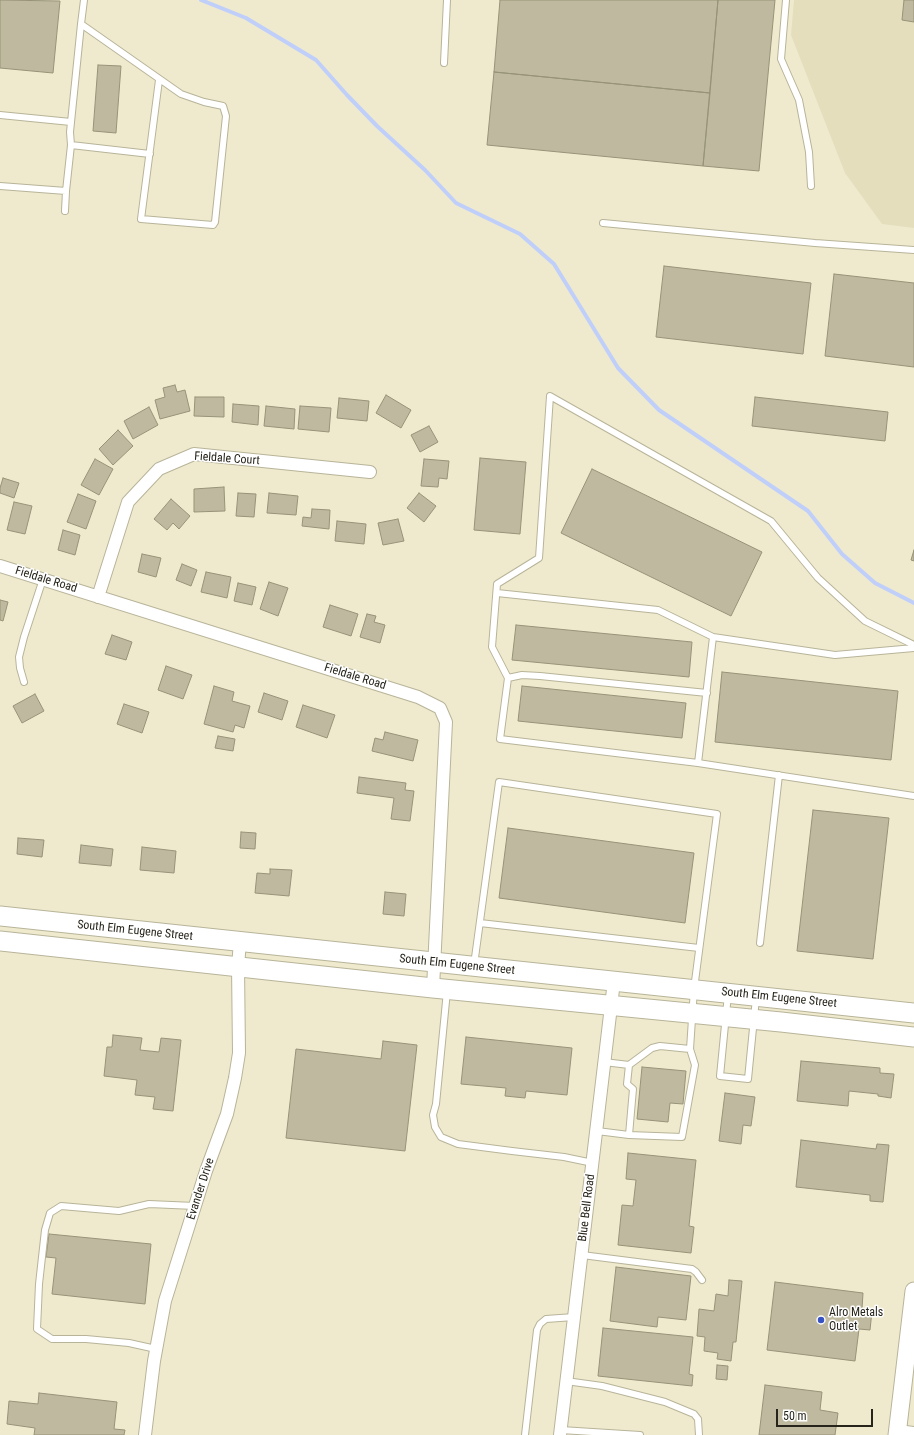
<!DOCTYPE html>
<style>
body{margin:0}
#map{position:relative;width:914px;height:1435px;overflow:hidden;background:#efeace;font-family:"Roboto Condensed",sans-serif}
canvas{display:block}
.scale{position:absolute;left:776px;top:1409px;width:97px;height:18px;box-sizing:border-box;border:2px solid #27251b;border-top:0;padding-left:5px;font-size:12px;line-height:14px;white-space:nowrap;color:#27251b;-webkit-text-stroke:3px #fff;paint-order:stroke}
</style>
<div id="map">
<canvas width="914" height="1435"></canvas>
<div class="scale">50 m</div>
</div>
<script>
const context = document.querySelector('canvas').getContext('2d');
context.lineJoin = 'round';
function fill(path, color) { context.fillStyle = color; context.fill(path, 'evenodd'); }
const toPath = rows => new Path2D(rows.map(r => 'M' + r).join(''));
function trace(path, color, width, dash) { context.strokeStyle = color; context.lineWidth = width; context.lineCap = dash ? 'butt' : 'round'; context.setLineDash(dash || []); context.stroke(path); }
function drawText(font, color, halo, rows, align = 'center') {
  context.font = font + ' "Roboto Condensed",sans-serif'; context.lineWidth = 3; context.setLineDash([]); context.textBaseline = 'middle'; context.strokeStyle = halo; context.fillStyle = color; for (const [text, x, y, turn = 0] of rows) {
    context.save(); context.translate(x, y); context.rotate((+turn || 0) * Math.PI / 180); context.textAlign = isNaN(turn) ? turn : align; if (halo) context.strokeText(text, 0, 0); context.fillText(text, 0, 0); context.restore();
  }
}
const built = toPath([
 [794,0,914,0,914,228,882,224,845,173,791,35]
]);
const stream = toPath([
 [201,0,246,18,316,60,347,95,377,126,425,170,456,203,520,234,554,264,618,368,659,410,808,511,842,554,875,583,914,603]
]);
const building = toPath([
 [0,0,60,1,53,73,0,68,0,0],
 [500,0,718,0,710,93,494,72,500,0],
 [718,0,775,0,759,171,703,166,718,0],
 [904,0,914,0,914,22,902,20,904,0],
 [98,65,121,66,116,133,93,131,98,65],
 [494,72,710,93,703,166,487,145,494,72],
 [664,266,811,283,803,354,656,337,664,266],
 [834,274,914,283,914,367,825,356,834,274],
 [175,385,177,392,185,390,190,411,160,419,155,400,165,397,163,388,175,385],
 [386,395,411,410,401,428,376,413,386,395],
 [195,397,224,397,224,417,194,416,195,397],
 [755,397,888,412,885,441,752,426,755,397],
 [339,398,369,401,367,421,337,418,339,398],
 [233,404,259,406,258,425,232,422,233,404],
 [266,406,295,409,294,429,264,426,266,406],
 [300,406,331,408,329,432,298,429,300,406],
 [149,407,158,425,133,439,124,421,149,407],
 [429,426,438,442,420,452,411,435,429,426],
 [118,430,133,446,113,465,99,449,118,430],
 [480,458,526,462,520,534,474,530,480,458],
 [95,459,113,469,99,495,81,485,95,459],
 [424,459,449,461,447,479,439,478,438,487,421,486,424,459],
 [592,469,762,552,731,616,561,533,592,469],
 [3,478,19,483,14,498,0,493,0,488,3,478],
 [224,487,225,511,194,512,194,489,224,487],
 [238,493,256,494,254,517,236,516,238,493],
 [269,493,298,496,296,515,267,513,269,493],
 [419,493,436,506,424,522,407,508,419,493],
 [78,494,96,501,86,529,67,522,78,494],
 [171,499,190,516,179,529,173,523,167,530,154,519,171,499],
 [14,502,32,506,25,534,7,530,14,502],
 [312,509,330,510,329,529,302,526,303,517,311,518,312,509],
 [398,519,404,541,383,545,378,523,398,519],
 [337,521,366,524,364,544,335,541,337,521],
 [63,530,80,535,75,555,58,550,63,530],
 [914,550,914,561,911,560,914,550],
 [142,554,161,558,156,577,138,572,142,554],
 [182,564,197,570,191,586,176,580,182,564],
 [206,572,231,577,227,598,201,592,206,572],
 [269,582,288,588,278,616,260,609,269,582],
 [238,583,256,587,252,605,234,601,238,583],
 [0,600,8,602,3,621,0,620,0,600],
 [330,605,358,614,351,636,323,627,330,605],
 [367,614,376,616,374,622,385,625,380,643,360,637,367,614],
 [516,625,692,642,689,677,512,660,516,625],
 [112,635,132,642,126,660,105,654,112,635],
 [166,666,192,675,183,699,158,690,166,666],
 [722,672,898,691,891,760,715,742,722,672],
 [214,686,234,692,232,701,250,706,244,728,235,725,233,732,204,724,214,686],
 [522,686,686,703,682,738,518,721,522,686],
 [264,693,288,701,282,720,258,712,264,693],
 [35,694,44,711,22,723,13,706,35,694],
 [124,704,149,712,142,733,117,724,124,704],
 [303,705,335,715,327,738,296,727,303,705],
 [385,732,418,740,413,761,372,751,375,738,383,740,385,732],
 [218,736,235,739,233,751,215,748,218,736],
 [359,777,406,783,405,790,414,791,410,821,391,819,394,798,357,793,359,777],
 [813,810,889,818,873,959,797,951,813,810],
 [508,828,694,853,685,923,499,898,508,828],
 [241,832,256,833,255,849,240,848,241,832],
 [18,838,44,840,42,857,17,854,18,838],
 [81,845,113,849,111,866,79,863,81,845],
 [142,847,176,851,174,873,140,870,142,847],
 [270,869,292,870,289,896,255,893,257,873,270,874,270,869],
 [385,892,406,894,404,916,383,914,385,892],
 [113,1035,142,1038,140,1050,159,1052,161,1038,181,1040,173,1111,153,1109,155,1097,135,1095,137,1080,104,1076,107,1047,112,1047,113,1035],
 [466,1037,572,1048,567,1095,526,1091,525,1098,505,1096,506,1088,461,1084,466,1037],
 [383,1041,417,1045,405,1151,286,1138,296,1049,381,1059,383,1041],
 [801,1061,880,1068,880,1073,894,1074,891,1098,878,1096,878,1094,849,1091,848,1106,797,1101,801,1061],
 [642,1067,686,1071,683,1104,670,1103,668,1122,637,1119,642,1067],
 [725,1093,755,1097,751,1126,743,1125,741,1144,719,1141,725,1093],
 [801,1140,876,1149,877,1144,889,1145,883,1202,870,1201,870,1195,796,1187,801,1140],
 [628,1153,696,1160,689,1226,694,1227,691,1253,618,1245,622,1205,633,1206,636,1180,626,1179,628,1153],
 [49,1234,151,1244,145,1304,52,1294,56,1258,46,1257,49,1234],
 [616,1267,691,1276,686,1320,658,1317,657,1327,610,1321,616,1267],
 [729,1280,742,1281,736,1342,733,1342,731,1361,717,1359,718,1353,704,1351,705,1337,697,1336,699,1309,714,1311,716,1294,728,1296,729,1280],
 [775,1282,863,1293,862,1309,872,1311,870,1330,859,1329,855,1361,767,1350,775,1282],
 [603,1328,693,1337,689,1374,693,1375,692,1386,598,1376,603,1328],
 [717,1365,728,1366,727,1380,716,1379,717,1365],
 [765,1385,822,1392,820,1410,838,1413,835,1435,759,1435,765,1385],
 [39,1393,117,1402,114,1429,125,1430,124,1435,34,1435,35,1428,7,1424,9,1401,38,1404,39,1393]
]);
const service = toPath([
 [84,0,81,24,181,94,204,102,223,106,226,116,215,222,213,225,141,219,159,80],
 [786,0,781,59,799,100,809,152,811,186],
 [81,24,70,132,71,145,150,154],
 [444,63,447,0],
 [0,115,71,122],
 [0,186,66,191,71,145],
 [65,211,66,191],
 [603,223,815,243,914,250],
 [497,593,658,610,713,637],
 [914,648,835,655,713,637,698,763,914,796],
 [508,678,522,675,540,676,707,693],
 [24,682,20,668,19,657,24,637,43,579],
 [698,763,500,739,508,678,492,647,497,584,539,558,550,396,771,521,818,578,865,621,914,645],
 [480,923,699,948],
 [760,943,779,775],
 [474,965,499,782,717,814,694,989,690,1049,660,1046,652,1048,629,1065,604,1062],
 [447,991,436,1104,433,1115,435,1127,441,1137,458,1144,512,1151,564,1157,593,1163],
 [728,994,720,1076,748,1079,756,998],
 [597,1131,629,1135,633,1089,627,1084,629,1065],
 [629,1135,682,1137,695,1065,690,1049],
 [582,1255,692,1269,696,1272,702,1280],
 [156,1349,129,1343,86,1339,52,1339,37,1329,39,1284,45,1230,50,1213,61,1206,119,1211,149,1204,195,1206],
 [566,1381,602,1386,665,1402,694,1414,698,1419,699,1435],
 [561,1430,640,1435],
 [525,1435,537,1330,540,1324,546,1319,574,1317]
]);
const minor = toPath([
 [0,566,418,697,440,708,446,722,433,988],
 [98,597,128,502,159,469,194,454,370,472],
 [898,1431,914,1433],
 [145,1435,154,1361,165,1301,206,1171,227,1114,235,1078,239,1053,238,966,240,942],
 [560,1435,614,981]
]);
const secondary = toPath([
 [897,1435,914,1291]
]);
const primary = toPath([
 [0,916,914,1013],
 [0,941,433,988,781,1022,914,1037]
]);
const markers = [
 [821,1320,4,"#3752c3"]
];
const streetNames = [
 ["Fieldale Court",227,459,4],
 ["Fieldale Road",46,580,17],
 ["Fieldale Road",355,677,17],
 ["South Elm Eugene Street",135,931,6],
 ["South Elm Eugene Street",457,965,6],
 ["South Elm Eugene Street",779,998,6],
 ["Evander Drive",201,1189,-72],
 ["Blue Bell Road",587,1208,-83]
];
const poiNames = [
 ["Alro Metals",829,1313],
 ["Outlet",829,1327]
];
fill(built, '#e4debc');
trace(stream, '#bfcffa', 4);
fill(building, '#bfba9f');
trace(building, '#979379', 1);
trace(service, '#b8b499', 8);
trace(minor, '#b8b499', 14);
trace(secondary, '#b8b499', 19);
trace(primary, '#b8b499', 21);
trace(service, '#fff', 6);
trace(minor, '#fff', 12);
trace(secondary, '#fff', 17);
trace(primary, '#fff', 19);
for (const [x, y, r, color] of markers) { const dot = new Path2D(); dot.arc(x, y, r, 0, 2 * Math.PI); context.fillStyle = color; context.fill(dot); trace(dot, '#fff', 1.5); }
drawText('12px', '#27251b', '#fff', streetNames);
drawText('12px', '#27251b', '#fff', poiNames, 'left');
</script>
